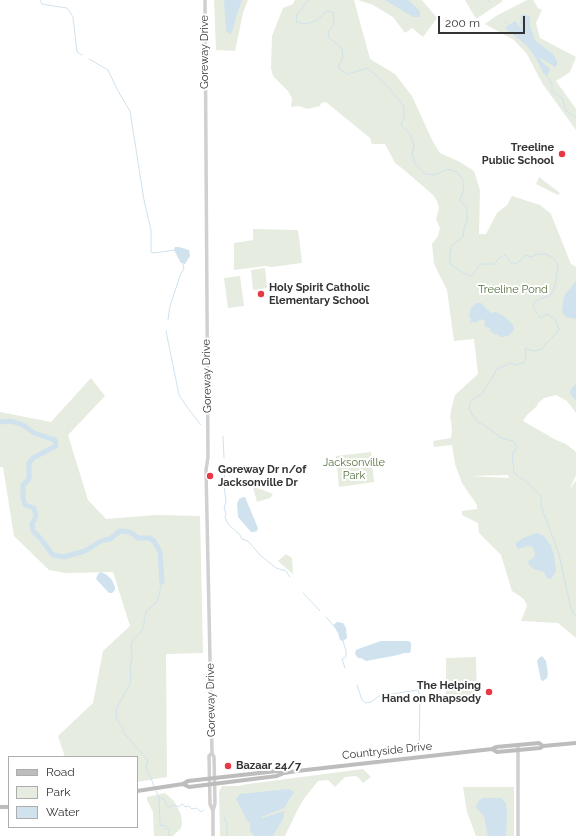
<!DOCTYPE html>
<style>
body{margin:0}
#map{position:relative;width:576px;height:836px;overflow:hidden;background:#fff;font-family:Raleway,sans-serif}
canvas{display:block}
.legend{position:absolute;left:8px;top:756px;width:130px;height:72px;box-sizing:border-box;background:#fff;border:1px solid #adadad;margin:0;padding:5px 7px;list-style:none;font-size:12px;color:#333}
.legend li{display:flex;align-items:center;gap:8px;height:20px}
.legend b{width:20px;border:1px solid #adadad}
.scale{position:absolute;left:438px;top:16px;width:87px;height:18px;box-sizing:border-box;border:2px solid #333;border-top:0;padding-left:5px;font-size:12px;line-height:14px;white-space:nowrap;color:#333;-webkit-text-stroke:3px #fff;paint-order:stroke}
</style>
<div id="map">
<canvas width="576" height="836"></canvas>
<ul class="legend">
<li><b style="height:5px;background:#bdbdbd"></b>Road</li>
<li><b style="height:11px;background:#e6ecdf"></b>Park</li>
<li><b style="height:11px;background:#cfe2ee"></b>Water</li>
</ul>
<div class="scale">200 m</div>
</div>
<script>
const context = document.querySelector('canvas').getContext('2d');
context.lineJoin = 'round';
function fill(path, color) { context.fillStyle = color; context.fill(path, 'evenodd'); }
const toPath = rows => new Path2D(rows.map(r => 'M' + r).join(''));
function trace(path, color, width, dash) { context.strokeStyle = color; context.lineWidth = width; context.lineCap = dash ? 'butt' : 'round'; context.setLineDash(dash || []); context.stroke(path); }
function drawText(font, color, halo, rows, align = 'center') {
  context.font = font + ' Raleway,sans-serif'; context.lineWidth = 4; context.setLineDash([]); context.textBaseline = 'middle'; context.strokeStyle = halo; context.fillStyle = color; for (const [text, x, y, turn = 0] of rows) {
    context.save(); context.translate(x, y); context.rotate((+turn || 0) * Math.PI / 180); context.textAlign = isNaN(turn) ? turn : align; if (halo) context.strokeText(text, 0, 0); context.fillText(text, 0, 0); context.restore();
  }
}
const green = toPath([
 [214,0,248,0,243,13,235,51,216,50],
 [295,0,354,0,370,59,395,74,412,96,433,142,440,153,460,162,474,171,480,190,479,234,486,234,497,213,507,205,512,196,540,205,551,214,571,264,576,267,576,413,567,401,556,395,544,398,538,403,537,406,527,415,523,421,556,440,566,444,576,452,576,475,569,491,576,480,576,638,558,623,521,621,527,606,524,599,512,591,501,555,479,533,478,523,462,515,462,511,477,509,477,505,462,483,455,464,452,445,434,447,433,441,451,438,452,432,451,419,450,419,451,410,455,395,478,374,474,339,454,341,447,290,437,270,434,263,432,244,438,236,440,228,436,219,439,208,437,201,433,195,403,169,395,163,385,144,372,144,370,138,326,102,321,103,320,106,307,109,299,106,291,107,292,98,288,91,273,76,271,68,272,36,283,8,293,4],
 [508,475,509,478,469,476,470,476],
 [358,0,422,0,437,18,423,37,412,28,405,33,393,17,373,5],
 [465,0,501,0,503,1,476,19],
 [527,0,533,0,538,8,542,10,536,23,540,38,576,57,570,72,556,81,576,109,576,130,542,83,527,54,514,40,485,24,496,16],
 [539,177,560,193,558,195,536,184],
 [253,229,298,230,302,262,301,263,272,267,265,266,234,270,234,243,253,240],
 [265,268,267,288,253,290,251,270],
 [240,276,244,306,228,308,224,278],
 [91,378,105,396,68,435,88,500,106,519,156,515,200,516,203,653,166,654,167,777,137,782,137,757,65,757,58,736,93,703,103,651,130,626,113,572,65,573,49,570,14,536,3,467,0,467,0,412,51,422],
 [371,452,374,482,339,487,336,456],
 [253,487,263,490,273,494,270,498,257,502],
 [286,554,292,558,293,574,278,561],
 [476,657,477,700,446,700,446,658],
 [363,769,371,777,363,783,358,777,355,776,345,777,335,787,328,780,318,781,303,800,296,813,285,836,220,836,219,792,222,786,238,786,248,784],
 [463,787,514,787,514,836,476,836,467,812],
 [165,793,174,801,181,815,182,823,181,828,173,836,154,836,153,812,147,800,147,797]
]);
const water = toPath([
 [224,0,242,0,236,17,232,32,230,34,226,31],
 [385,0,408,0,420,11,420,17,413,17],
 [523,14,529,16,530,18,530,26,535,40,538,43,553,54,557,61,557,65,555,67,541,58,540,60,550,69,549,73,546,75,544,74,534,55,526,45,505,28,515,21,519,26,522,28,520,23,521,17],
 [175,247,179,247,189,250,190,256,185,264,181,263,174,250],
 [576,281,576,319,566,317,562,312,564,296],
 [476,303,481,303,491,313,496,312,504,316,513,325,514,329,512,332,508,336,501,337,496,334,495,335,490,331,490,328,486,327,484,324,485,321,482,319,476,322,472,322,469,324,471,320,469,316,471,308],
 [576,384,576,401,571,395,570,390],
 [243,497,245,497,258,528,257,531,254,532,251,532,238,517,237,504,239,499],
 [537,533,544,536,551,546,554,556,556,571,551,579,547,578,544,572,534,569,529,565,528,561,532,559,535,556,535,553,533,547,528,546,518,549,516,546,516,543,523,538],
 [101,572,107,575,112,580,115,587,115,590,112,593,109,593,96,579,98,574],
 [337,622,343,623,346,628,347,638,343,641,340,640,338,633,333,625],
 [381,641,409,641,411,643,411,649,410,653,404,653,398,655,366,661,361,658,358,658,355,654,356,650,358,649],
 [542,656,546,661,548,674,547,678,543,681,541,680,537,661,539,658],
 [289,789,294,792,284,808,261,817,262,818,284,811,284,817,273,836,254,836,250,830,250,823,247,820,236,799,240,794],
 [482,798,501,798,506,803,507,814,506,836,488,836,484,816,476,807,478,802]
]);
const stream = toPath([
 [40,0,42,4,47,5,67,8,73,17,77,52,82,55],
 [309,0,297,14,296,22,306,24,316,21,327,11,333,12,334,19,333,26,329,30,328,37,342,48,343,57,338,68,348,74,367,68,378,77,390,89,404,107,404,118,401,125,410,134,414,145,412,155,416,165,425,174,435,175,447,169,457,172,464,182,463,192,460,200,467,208,467,220,464,229,463,237,452,245,450,254,450,264,467,275,471,276,481,264,494,264,499,258,505,255,508,258,510,262,516,264,526,255,531,257,538,254,546,254,554,259,558,267,555,286,551,295,535,301,533,306,540,318,547,314,555,319,559,329,557,333,546,343,542,349,535,351,530,350,526,348,525,362,517,365,511,363,497,369,482,394,473,399,470,403,469,408,471,413,477,421,495,433,501,438,513,441,517,446,516,450,512,453,514,473,520,478,523,479,541,496,541,506,559,554,570,605,573,613,576,616],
 [488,0,491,3],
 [504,21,510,26],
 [89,59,108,70,118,91,130,111,144,200,151,230,151,252,154,253,175,250],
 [546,74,552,85,552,91,554,93,562,98,566,111,576,117],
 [168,320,170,306,181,273,184,269,183,264],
 [166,331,179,395,187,407,201,425],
 [223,436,224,458],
 [225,470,224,486,226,502,224,507,226,514,225,517,228,524,240,535,242,539,248,541,260,555,276,568,286,571,290,577],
 [303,593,320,611],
 [326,617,333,625],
 [343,641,346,651,346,657,342,659,345,668],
 [357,685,362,700,366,703,371,702,379,696,418,690,420,697,419,749],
 [154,786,146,766,148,761,146,758,123,732,124,729,119,724,116,716,117,707,129,686,131,680,130,668,132,657,131,645,133,640,143,629,146,611,156,603,159,595,162,582],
 [156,791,159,798,160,825,166,826,169,831,169,836],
 [160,798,164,799,167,806,169,807,175,805,179,807,182,804,186,807,189,806,192,809,196,808,201,812,204,810],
 [224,817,227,824,227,836]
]);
const river = toPath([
 [0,422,11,421,23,425,34,433,55,440,56,446,33,458,29,463,29,479,23,485,23,498,25,505,34,508,36,516,32,524,33,531,41,539,53,555,64,557,85,551,101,541,110,539,120,531,130,532,138,538,149,538,154,541,160,552,162,582]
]);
const tertiary = toPath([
 [205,0,208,457,206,470,212,753,214,757,215,803,213,811,213,836],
 [518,745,518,836],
 [212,753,209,756,210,804,213,811]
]);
const secondary = toPath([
 [492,749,497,752,540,748,543,746,576,743],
 [183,784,189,787,277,776,284,773,297,771,492,749,496,747,539,743,543,746],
 [137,791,183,784,188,781,277,771,284,773],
 [0,807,9,807]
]);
const markers = [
 [562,154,4,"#e63946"],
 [261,294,4,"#e63946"],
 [210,476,4,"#e63946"],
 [489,692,4,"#e63946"],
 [228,766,4,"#e63946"]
];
const streetNames = [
 ["Goreway Drive",205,52,-90],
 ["Goreway Drive",207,376,-91],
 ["Goreway Drive",211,700,-91],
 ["Countryside Drive",387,751,-6]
];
const poiNames = [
 ["Treeline",554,148,"right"],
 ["Public School",554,161,"right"],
 ["Holy Spirit Catholic",269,288],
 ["Elementary School",269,301],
 ["Goreway Dr n/of",218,470],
 ["Jacksonville Dr",218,483],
 ["The Helping",481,686,"right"],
 ["Hand on Rhapsody",481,699,"right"],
 ["Bazaar 24/7",236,766]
];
const parkNames = [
 ["Treeline Pond",513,290],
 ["Jacksonville",354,463],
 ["Park",354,476]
];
fill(green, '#e6ecdf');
fill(water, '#cfe2ee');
trace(stream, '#cfe2ee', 1);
trace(river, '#cfe2ee', 5);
trace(tertiary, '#d0d0d0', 3.5);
trace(secondary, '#bdbdbd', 4);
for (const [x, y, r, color] of markers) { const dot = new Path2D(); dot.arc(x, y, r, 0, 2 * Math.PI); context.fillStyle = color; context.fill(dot); trace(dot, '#fff', 1.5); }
drawText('11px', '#333', '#fff', streetNames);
drawText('bold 11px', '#333', '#fff', poiNames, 'left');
drawText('11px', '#56703f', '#fff', parkNames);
</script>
